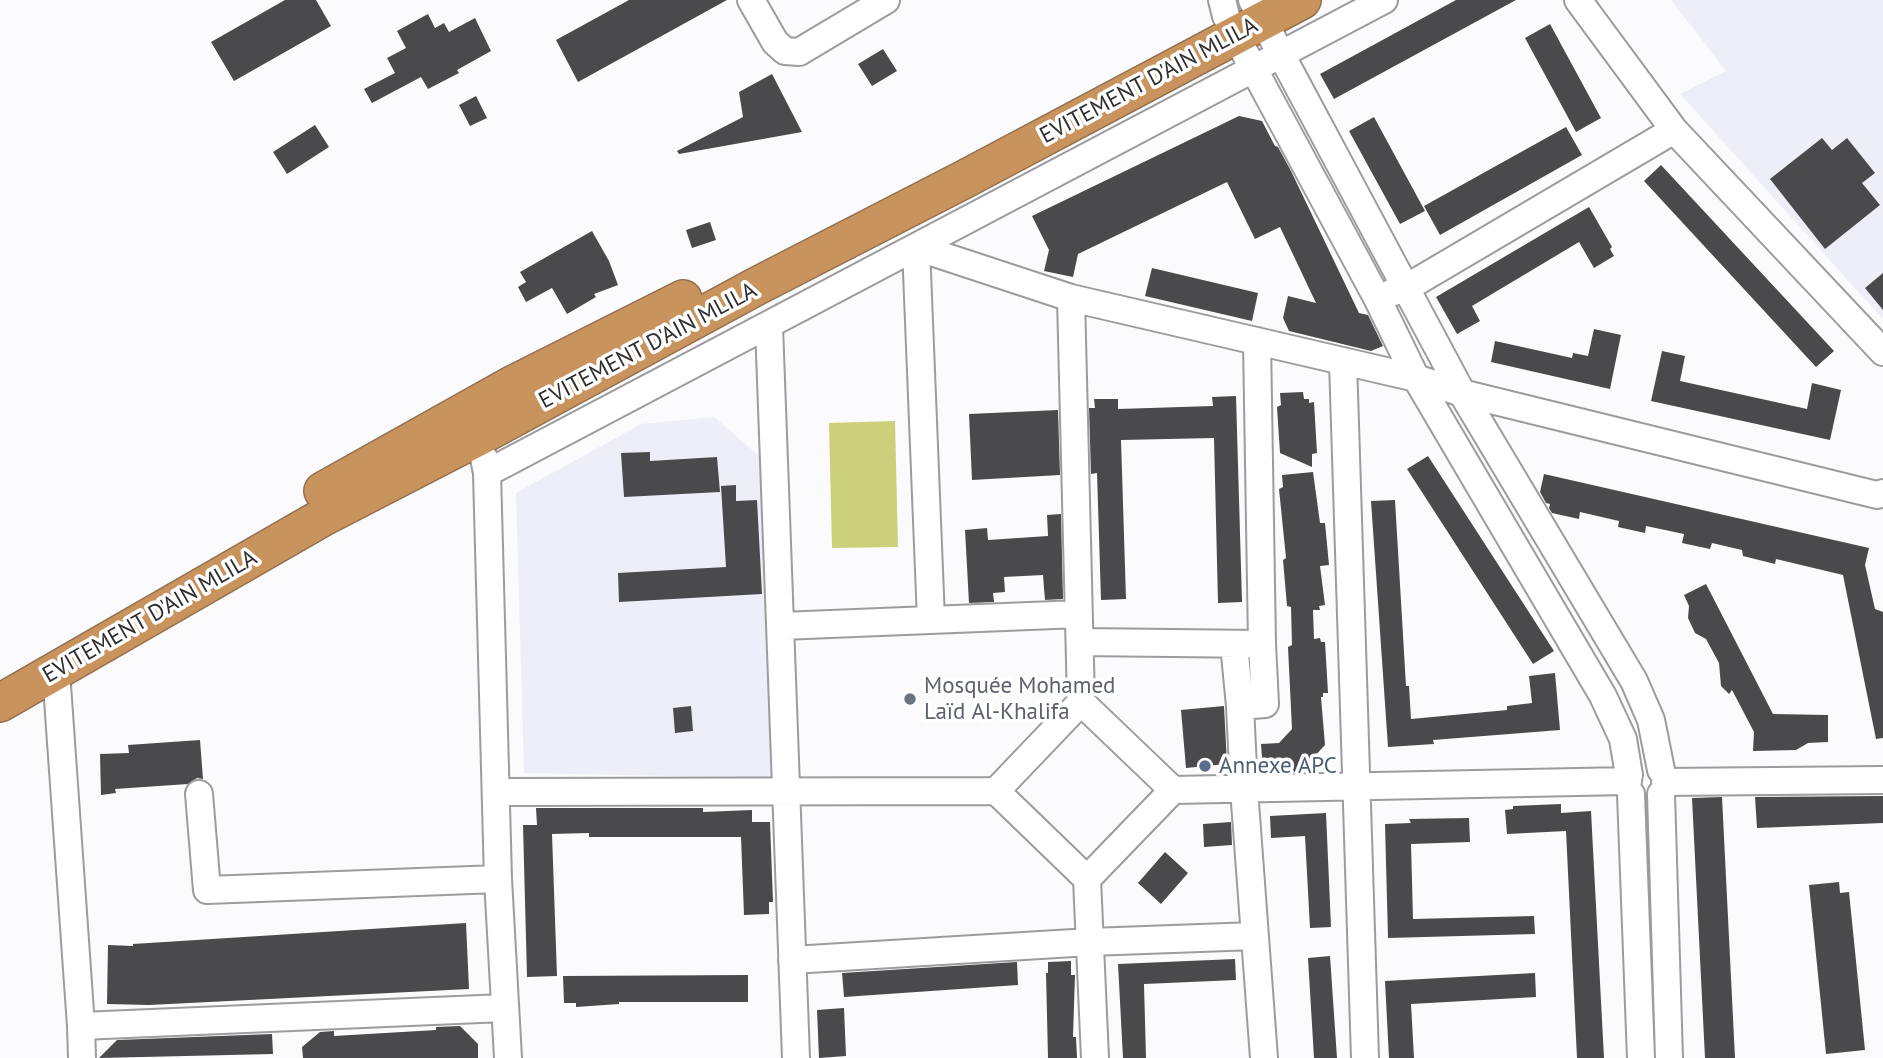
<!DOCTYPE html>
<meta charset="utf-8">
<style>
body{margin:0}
canvas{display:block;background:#fbfbfd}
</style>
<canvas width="1883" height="1058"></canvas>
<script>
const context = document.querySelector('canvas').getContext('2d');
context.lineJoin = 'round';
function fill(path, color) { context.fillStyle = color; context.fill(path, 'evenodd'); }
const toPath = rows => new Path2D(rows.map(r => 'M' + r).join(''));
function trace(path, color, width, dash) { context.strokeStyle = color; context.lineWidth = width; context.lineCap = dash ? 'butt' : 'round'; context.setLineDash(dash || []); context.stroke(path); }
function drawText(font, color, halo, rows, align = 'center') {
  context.font = font + ' "PT Sans",sans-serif'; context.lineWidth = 7; context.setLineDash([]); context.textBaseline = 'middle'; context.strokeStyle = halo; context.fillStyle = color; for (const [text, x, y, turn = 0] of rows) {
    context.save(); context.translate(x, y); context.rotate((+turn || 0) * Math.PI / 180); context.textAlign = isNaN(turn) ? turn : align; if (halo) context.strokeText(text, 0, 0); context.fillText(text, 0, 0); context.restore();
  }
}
const built = toPath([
 [1671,0,1883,0,1883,319,1680,94,1726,71],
 [714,417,764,460,775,778,524,773,516,493,641,424]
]);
const green = toPath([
 [895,421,898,547,832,548,829,423]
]);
const building = toPath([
 [285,0,316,0,331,26,234,81,211,42],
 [629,0,727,0,578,82,556,40],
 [1456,0,1516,0,1334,99,1320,74],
 [428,14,435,28,444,23,449,32,475,18,491,51,457,70,459,73,428,89,421,77,372,103,364,89,395,73,387,58,406,48,397,31],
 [1550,24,1601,118,1576,132,1525,38],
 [883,49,897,71,872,86,858,64],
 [772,74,802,132,679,154,677,151,743,117,739,92],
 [476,96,487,118,470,126,459,105],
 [1239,116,1262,121,1275,146,1278,147,1291,171,1359,313,1368,315,1383,346,1371,351,1289,331,1283,318,1288,296,1316,303,1280,227,1255,239,1227,182,1078,254,1073,277,1044,271,1049,250,1032,216],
 [1374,117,1425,211,1400,224,1349,131],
 [315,125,329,147,287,174,273,152],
 [1566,127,1582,155,1440,235,1424,206],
 [1822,138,1832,150,1847,138,1875,173,1862,183,1880,205,1825,249,1770,179],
 [1661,165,1834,351,1816,367,1644,181],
 [1589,207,1612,247,1610,249,1614,256,1594,268,1579,242,1472,306,1480,321,1457,334,1436,297],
 [710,222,716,240,692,248,686,230],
 [592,231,609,261,618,285,594,294,596,297,567,314,552,288,526,302,518,287,526,282,520,272],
 [1152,268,1258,293,1252,321,1145,296],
 [1883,273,1883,310,1865,288],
 [1594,329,1621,335,1610,389,1491,362,1495,341,1572,358,1573,353,1588,356],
 [1662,351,1685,356,1680,381,1807,409,1812,383,1841,390,1830,440,1651,401],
 [1303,392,1304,399,1309,399,1309,403,1314,402,1317,453,1312,454,1312,467,1280,453,1277,407,1281,405,1280,393],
 [1236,396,1242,602,1218,603,1214,438,1121,440,1126,599,1101,600,1097,473,1091,474,1089,408,1095,408,1094,399,1118,399,1118,409,1213,406,1212,397],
 [1058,410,1060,475,972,480,969,414],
 [650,452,650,461,717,457,720,492,624,497,621,453],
 [1428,456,1554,651,1533,664,1407,469],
 [1313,472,1320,523,1325,523,1329,565,1320,566,1325,605,1319,606,1320,610,1313,610,1314,639,1320,638,1321,642,1325,642,1328,693,1323,693,1323,697,1321,697,1325,745,1300,772,1263,771,1261,744,1279,743,1292,729,1288,647,1292,645,1291,607,1287,606,1283,560,1286,558,1279,489,1283,487,1282,475],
 [1544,474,1869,548,1865,565,1875,609,1883,612,1883,738,1876,739,1843,575,1776,559,1775,564,1743,556,1742,550,1712,543,1710,549,1682,543,1684,534,1646,526,1645,533,1618,527,1619,521,1580,512,1579,519,1552,513,1549,508,1550,504,1546,503,1540,492],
 [736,485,736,501,757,500,762,594,619,602,618,573,726,567,721,486],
 [1395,500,1406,686,1409,686,1411,719,1507,710,1507,706,1532,703,1529,676,1555,673,1560,730,1433,740,1434,744,1388,747,1371,501],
 [1061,514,1063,599,1045,600,1043,575,1004,577,1005,592,993,593,994,602,969,603,965,530,987,528,988,540,1048,536,1047,515],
 [1706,584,1773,714,1828,715,1828,742,1808,743,1796,750,1753,751,1754,732,1732,690,1729,694,1721,686,1719,663,1706,639,1695,633,1688,618,1689,606,1684,595],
 [691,706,693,731,675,733,673,708],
 [1224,706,1227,764,1186,768,1181,710],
 [200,740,203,779,197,778,188,784,115,789,116,793,101,795,100,754,129,753,128,745],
 [1883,796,1883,823,1757,828,1755,797],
 [1722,797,1735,1058,1705,1058,1692,798],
 [1561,804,1561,813,1591,811,1604,1058,1577,1058,1566,831,1507,834,1505,810,1513,809,1513,806],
 [536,808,703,808,703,812,752,810,752,822,770,822,773,902,769,902,769,914,744,915,741,837,589,837,589,833,552,834,557,976,527,977,523,825,537,825],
 [1326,813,1331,927,1310,928,1305,836,1271,838,1270,816],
 [1469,818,1470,842,1411,844,1413,919,1534,916,1535,934,1388,938,1385,824,1411,823,1409,819],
 [1231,822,1232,845,1204,847,1203,824],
 [1165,852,1188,873,1161,904,1138,883],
 [1839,882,1840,893,1849,892,1865,1050,1826,1054,1809,885],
 [466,923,469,989,149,1005,107,1004,108,945,133,946,133,944],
 [1330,956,1337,1058,1314,1058,1308,958],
 [1235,959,1236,980,1144,984,1146,1058,1123,1058,1118,964],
 [1071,961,1071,975,1075,975,1073,1037,1076,1037,1077,1058,1048,1058,1046,973,1048,973,1048,962],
 [1017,962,1018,985,844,997,842,973],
 [1535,973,1536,997,1411,1004,1414,1058,1389,1058,1385,981],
 [748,975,748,1002,619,1002,619,1004,576,1007,576,1003,564,1003,563,976],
 [844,1008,846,1056,819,1058,817,1010],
 [460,1026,478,1044,478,1058,303,1058,302,1047,320,1032,334,1031,334,1036,436,1030,436,1027],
 [272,1034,273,1054,99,1058,117,1040]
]);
const minor = toPath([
 [751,0,775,42,785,51,799,52,886,0],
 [1222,0,1226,16,1245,53,1377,298,1416,378,1603,696,1623,739,1629,775],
 [1252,0,1462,393,1634,681,1651,720,1661,770],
 [1578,0,1674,130,1883,352],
 [1391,293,1406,288,1674,130],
 [1071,298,1081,702],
 [769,326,796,1058],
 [1343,361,1365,1058],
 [484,458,487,473,498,879,508,1058],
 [487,473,1384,0],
 [931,620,916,247,1071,298,1416,378,1462,393,1877,495,1883,493],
 [781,626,1079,614],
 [1080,642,1262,644,1257,341],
 [1234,644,1240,706,1265,704,1262,644],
 [56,671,81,1026],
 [1240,706,1244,789,1264,1058],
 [1665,782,1883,780],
 [1173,790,1628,781],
 [496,792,996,791],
 [199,794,207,890,498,879],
 [1631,794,1641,1058],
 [1661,794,1669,1058],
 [1087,879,1173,790,1081,702,996,791,1087,879,1095,1058],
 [792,960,1090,942,1255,936],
 [82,1058,81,1026,504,1008]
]);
const highway = toPath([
 [323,491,514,384,683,299],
 [0,703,325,516,480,436,757,286,963,180,1302,0]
]);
const markers = [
 [910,699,7,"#6b7280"],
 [1205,766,7,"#5c6f8a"]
];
const streetNames = [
 ["EVITEMENT D'AIN MLILA",1149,81,-28],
 ["EVITEMENT D'AIN MLILA",648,346,-28],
 ["EVITEMENT D'AIN MLILA",150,617,-30]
];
const worshipNames = [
 ["Mosquée Mohamed",924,686],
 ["Laïd Al-Khalifa",924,712]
];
const serviceNames = [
 ["Annexe APC",1219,766]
];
fill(built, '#eeeef8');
fill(green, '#ccd07b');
fill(building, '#4a494c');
trace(minor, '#9c9c9e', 30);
trace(highway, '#93704d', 40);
trace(minor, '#fff', 26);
trace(highway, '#c9935d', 37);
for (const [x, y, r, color] of markers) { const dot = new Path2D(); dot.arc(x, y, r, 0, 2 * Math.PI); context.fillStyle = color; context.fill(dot); trace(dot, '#fff', 2.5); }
drawText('23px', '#2e2e2f', '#fff', streetNames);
drawText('23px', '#5b616d', '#fff', worshipNames, 'left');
drawText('23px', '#4e5e75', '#fff', serviceNames, 'left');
</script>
